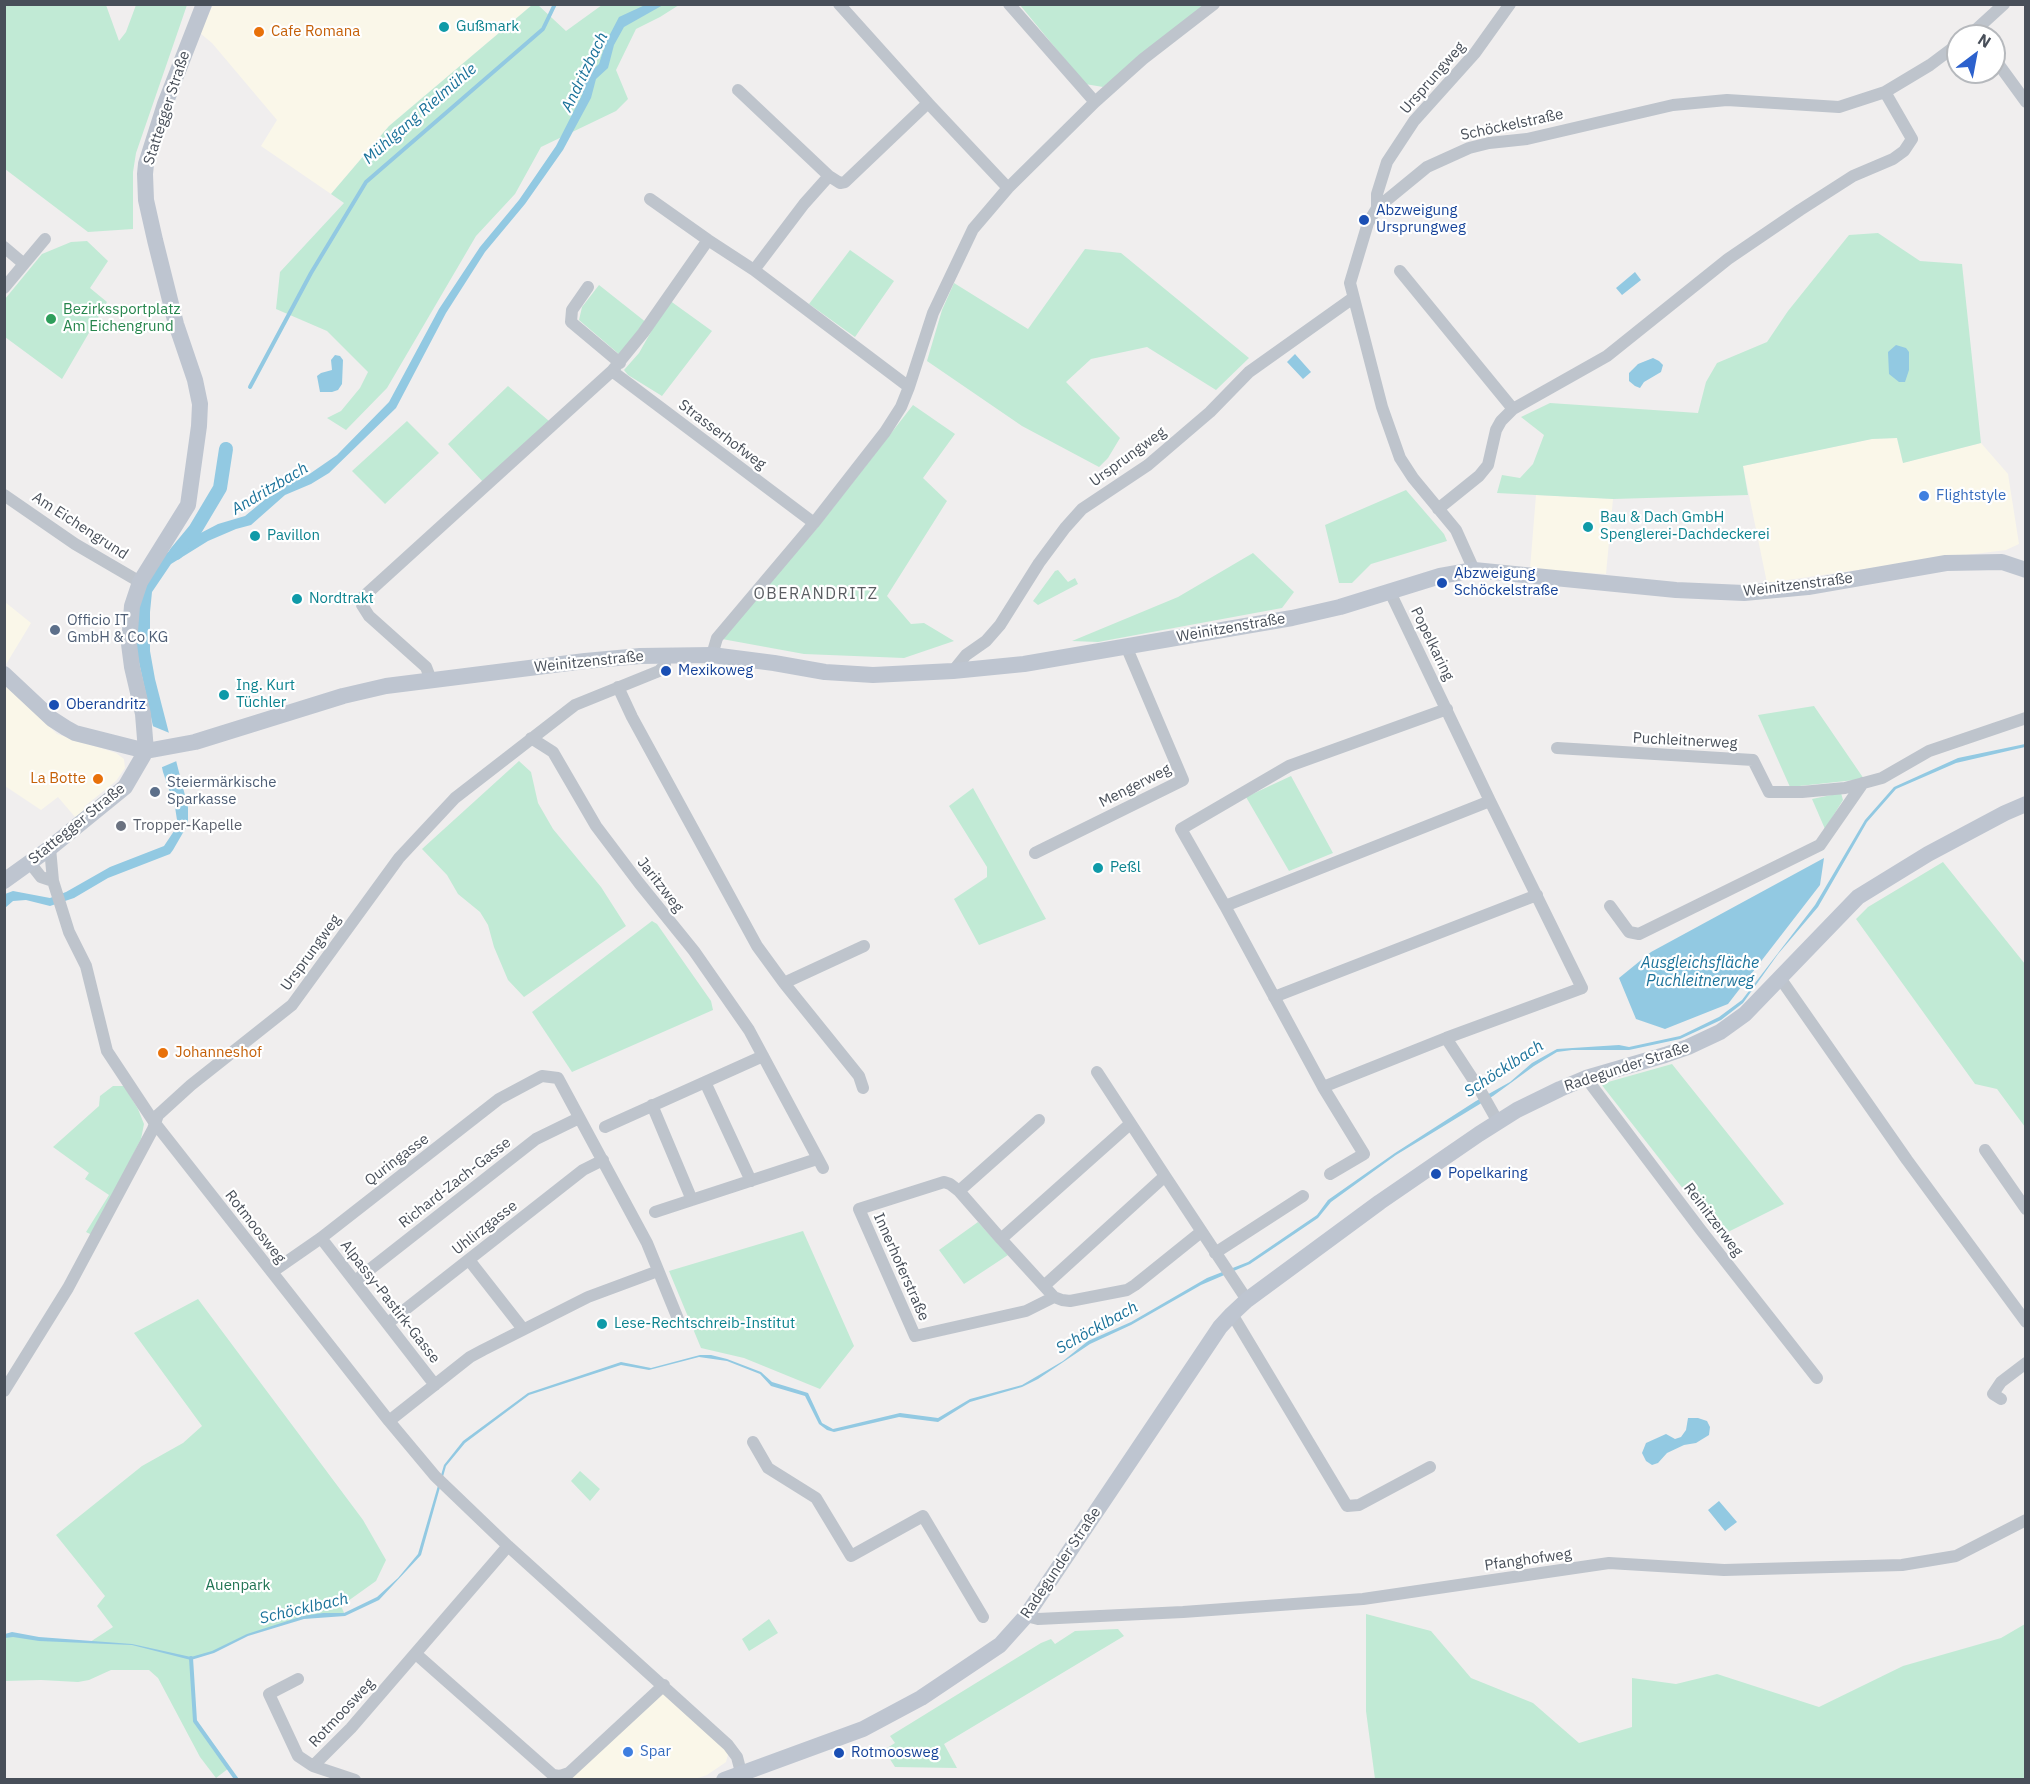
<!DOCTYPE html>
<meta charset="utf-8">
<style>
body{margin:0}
#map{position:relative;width:2030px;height:1784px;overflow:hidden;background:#f0eeee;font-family:"IBM Plex Sans",sans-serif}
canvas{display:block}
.frame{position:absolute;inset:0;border:6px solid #484f59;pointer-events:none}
.north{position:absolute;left:1946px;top:24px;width:60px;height:60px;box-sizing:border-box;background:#fff;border:2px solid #b6b9bd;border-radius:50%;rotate:32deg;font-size:16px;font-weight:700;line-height:24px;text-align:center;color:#484f59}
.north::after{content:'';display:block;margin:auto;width:21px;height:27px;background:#2c61cd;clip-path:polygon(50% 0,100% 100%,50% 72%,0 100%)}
</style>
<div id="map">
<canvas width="2030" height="1784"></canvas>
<div class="frame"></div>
<div class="north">N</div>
</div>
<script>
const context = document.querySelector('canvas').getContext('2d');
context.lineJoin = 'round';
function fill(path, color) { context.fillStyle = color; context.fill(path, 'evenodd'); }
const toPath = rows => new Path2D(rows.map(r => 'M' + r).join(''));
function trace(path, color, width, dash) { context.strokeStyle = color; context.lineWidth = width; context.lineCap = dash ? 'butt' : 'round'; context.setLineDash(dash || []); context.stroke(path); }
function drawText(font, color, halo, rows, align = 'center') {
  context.font = font + ' "IBM Plex Sans",sans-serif'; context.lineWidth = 4.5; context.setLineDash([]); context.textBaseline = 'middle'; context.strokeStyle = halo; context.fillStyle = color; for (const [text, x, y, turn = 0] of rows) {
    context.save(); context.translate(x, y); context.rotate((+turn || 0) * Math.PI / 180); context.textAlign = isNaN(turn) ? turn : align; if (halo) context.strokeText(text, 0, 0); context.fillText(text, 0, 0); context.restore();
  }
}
const commercial = toPath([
 [213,5,532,5,389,126,331,194,261,146,277,120,212,43,200,33],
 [1897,438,1903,463,1981,443,2008,474,2019,544,2006,550,1927,560,1767,583,1743,466,1872,439],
 [1536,495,1613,499,1606,574,1530,569],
 [5,602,31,623,5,666],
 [4,684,57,734,116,753,124,759,125,768,116,781,85,806,83,812,75,817,58,797,41,810,5,786],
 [663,1690,729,1751,726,1762,707,1775,695,1779,567,1780]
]);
const green = toPath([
 [4,5,106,5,119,41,126,32,136,5,187,5,136,153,133,172,133,229,88,232,5,169],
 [532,5,538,5,566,31,602,5,679,5,660,17,636,29,616,70,628,99,616,111,541,147,515,194,476,236,387,388,346,430,327,418,341,411,360,388,368,372,327,331,276,309,280,272,344,203,331,194,389,126],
 [1020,5,1204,5,1103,87,1085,84],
 [1878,233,1920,261,1962,264,1981,443,1903,463,1897,438,1872,439,1743,466,1748,495,1613,499,1497,493,1502,475,1520,478,1533,464,1544,435,1521,417,1550,403,1698,413,1706,382,1717,363,1767,342,1788,311,1849,235],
 [87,241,108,261,90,288,107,302,62,379,5,337,5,299,42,254,71,242],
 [1085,249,1121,253,1249,358,1216,390,1147,347,1091,359,1066,382,1120,438,1108,458,1099,467,1022,426,927,361,942,310,954,283,1028,329],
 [850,250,894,281,855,337,809,304],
 [599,285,647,323,620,355,579,320,582,307],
 [669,300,712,331,662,396,628,375,624,370,639,353],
 [508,386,549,421,483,482,448,444],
 [913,405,955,434,923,478,947,501,887,596,911,624,924,623,954,641,904,658,804,654,722,639,818,527],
 [407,421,439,453,385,504,352,471],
 [1406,490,1444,534,1447,541,1371,564,1352,583,1339,583,1325,525],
 [1253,553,1294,592,1282,608,1098,642,1072,641,1178,597],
 [1058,570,1068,582,1075,578,1078,584,1038,605,1033,601,1055,571],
 [1814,706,1864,779,1790,787,1758,715],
 [519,761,531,772,538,803,553,829,601,887,626,926,524,997,508,980,494,947,488,925,480,912,458,894,447,875,422,849],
 [1291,776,1333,853,1289,871,1246,797],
 [973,788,1046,919,979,945,954,899,987,877,987,867,949,806],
 [1841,793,1843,800,1825,829,1812,799],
 [1943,862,2025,964,2025,1127,1997,1089,1975,1084,1856,919,1868,907],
 [652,921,657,924,711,1001,713,1010,572,1072,532,1012],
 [1672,1064,1784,1204,1720,1236,1601,1084],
 [113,1086,124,1086,138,1109,144,1124,141,1139,92,1235,86,1232,109,1195,85,1179,89,1173,53,1147,99,1106,100,1096],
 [978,1222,1008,1255,964,1284,939,1250],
 [803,1231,854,1346,820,1389,744,1358,701,1348,669,1271],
 [198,1299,363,1520,386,1560,376,1581,341,1606,345,1615,322,1615,304,1618,247,1635,213,1652,191,1658,195,1721,229,1768,216,1778,200,1757,158,1678,149,1670,111,1670,89,1680,78,1682,41,1680,5,1681,5,1636,90,1642,113,1627,97,1606,105,1596,56,1535,142,1466,183,1443,202,1426,134,1333],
 [580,1471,600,1489,590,1501,571,1481],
 [1366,1614,1431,1631,1471,1678,1533,1703,1579,1743,1632,1727,1632,1678,1676,1684,1717,1674,1819,1707,1903,1666,2001,1638,2025,1624,2025,1779,1375,1779,1366,1711],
 [769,1619,778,1633,749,1651,742,1639],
 [1118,1629,1124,1636,944,1744,957,1768,895,1767,884,1750,895,1743,890,1736,1041,1643,1051,1639,1055,1644,1075,1631]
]);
const water = toPath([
 [645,5,663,5,624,27,614,45,608,68,596,79,591,98,563,150,525,204,485,252,446,313,396,408,329,473,311,484,285,495,251,525,236,529,208,541,171,564,152,592,150,612,150,651,155,679,188,807,188,824,173,850,170,854,108,878,74,898,50,906,26,900,13,901,5,908,5,894,13,891,50,898,66,892,110,867,164,846,174,831,177,820,175,807,163,772,138,658,135,635,138,607,146,583,161,559,172,548,218,524,245,516,280,487,308,475,337,455,389,402,439,309,480,247,519,200,556,146,582,95,586,76,599,64,606,42,619,17],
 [1635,272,1641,280,1622,295,1616,288],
 [1896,345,1906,348,1909,352,1909,370,1905,382,1899,382,1889,374,1888,352],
 [1295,354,1311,372,1303,379,1287,362],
 [335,355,340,356,343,360,342,384,338,390,332,392,320,392,317,376,321,373,332,370,331,360],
 [1653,358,1659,361,1663,365,1661,372,1644,382,1640,388,1635,386,1629,381,1629,373,1638,364],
 [2025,744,2025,747,1956,763,1896,789,1867,822,1818,907,1778,954,1743,1003,1721,1020,1680,1039,1629,1050,1572,1050,1557,1052,1534,1066,1493,1096,1396,1155,1331,1202,1318,1218,1250,1264,1201,1285,1131,1325,1090,1344,1038,1379,1022,1387,970,1402,938,1422,899,1417,834,1432,827,1430,819,1424,805,1396,771,1386,760,1374,727,1361,699,1357,649,1370,621,1365,529,1395,465,1443,446,1466,421,1555,379,1600,345,1616,304,1619,248,1636,214,1653,191,1660,132,1645,39,1641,13,1637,5,1638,5,1634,12,1632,39,1637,132,1644,191,1657,212,1651,247,1634,303,1616,323,1613,344,1613,377,1597,398,1578,418,1554,444,1465,463,1441,528,1393,621,1362,651,1368,700,1355,711,1355,727,1359,761,1372,772,1382,808,1393,822,1423,833,1429,900,1413,938,1418,970,1399,1022,1385,1063,1361,1088,1341,1131,1322,1207,1278,1248,1262,1317,1215,1328,1200,1395,1153,1476,1101,1510,1082,1532,1063,1557,1049,1619,1045,1629,1047,1680,1036,1719,1017,1742,1000,1815,905,1865,820,1894,787,1958,758],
 [1824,858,1820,885,1728,1004,1665,1029,1636,1019,1619,978,1651,952],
 [1688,1418,1698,1418,1707,1421,1710,1427,1709,1435,1696,1443,1684,1445,1667,1453,1658,1463,1652,1465,1646,1461,1642,1453,1646,1443,1666,1434,1675,1439,1681,1437,1686,1430],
 [1719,1501,1737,1522,1725,1531,1708,1510]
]);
const pier = toPath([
 [150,725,172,734,179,760,160,768]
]);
const stream = toPath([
 [250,387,311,273,366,182,543,29,555,4],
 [191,1658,195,1721,237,1780]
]);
const canal = toPath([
 [176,553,195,530,220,488,226,449]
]);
const street = toPath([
 [1009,4,1095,102],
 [1969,36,2004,4],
 [1994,58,2026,102],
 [738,90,829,176],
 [928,103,1008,188],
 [1377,208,1377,194,1387,162,1414,121,1475,53,1510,4],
 [708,240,754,270,909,387],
 [4,247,24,264,4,288],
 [24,264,45,239],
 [754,270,804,204,829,176,840,183,845,182,928,103,839,4],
 [1400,271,1513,409],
 [588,287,572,310,571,322,620,363],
 [612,371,814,523,717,638,712,655],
 [4,495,75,544,140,582],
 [1438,509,1479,476,1488,465,1496,430,1501,421,1513,409,1607,356,1728,259,1800,210,1853,176,1893,159,1904,151,1912,139,1885,92],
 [814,523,885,432,901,407,909,387,933,313,973,229,1008,188,1095,102,1143,59,1214,4],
 [1474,570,1456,530,1413,478,1400,458,1382,407,1350,283,1368,223,1377,208,1427,167,1469,148,1489,143,1527,139,1673,105,1727,100,1839,107,1885,92,1930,65,1958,44],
 [1390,592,1490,801,1582,988,1446,1038,1323,1087,1225,906,1490,801],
 [953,671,966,655,986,641,1000,625,1039,563,1065,528,1082,509,1148,465,1210,412,1249,372,1353,298],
 [431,680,426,667,369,616,362,605,362,598,612,371,643,333,708,240,650,199],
 [618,687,632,717,757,946,784,983,859,1076,863,1088],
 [531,738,553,752,596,826,639,883,694,951,749,1030,823,1168],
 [1557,748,1753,760,1769,792,1802,792,1845,788,1882,778,1929,751,2026,718],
 [50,848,53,881,69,932,86,966,107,1051,154,1122,389,1421,435,1476,508,1546,728,1745,737,1757,743,1780],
 [1035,853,1183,780,1126,646],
 [30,863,41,877,53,881],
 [1225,906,1181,829,1289,766,1447,709],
 [1610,906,1629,932,1639,934,1820,845,1863,783],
 [1780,978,1907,1160,2026,1322],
 [784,983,864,946],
 [1274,997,1537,895],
 [1446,1038,1480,1090,1498,1122],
 [1586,1078,1700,1229,1817,1378],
 [705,1082,751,1181],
 [1323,1087,1364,1154,1330,1174],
 [652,1105,692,1200],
 [605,1127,763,1056],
 [1985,1150,2026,1209],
 [1165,1176,1247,1300],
 [959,1191,1039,1120],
 [655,1212,817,1159],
 [321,1238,435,1385],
 [1001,1239,1054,1297,1062,1300,1070,1301,1127,1290,1135,1285,1201,1232],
 [1215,1253,1303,1196],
 [469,1260,523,1329],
 [272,1272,321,1238,499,1099,542,1076,558,1078,647,1243,678,1319],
 [355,1281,536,1139,579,1118],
 [1044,1286,1165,1176,1097,1072],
 [1054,1297,1026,1311,915,1336,859,1209,944,1182,950,1184,959,1191,1001,1239,1130,1124],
 [1232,1314,1347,1506,1359,1505,1430,1467],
 [388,1323,583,1170,603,1160],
 [4,1391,68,1288,153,1129,158,1115,191,1085,292,1005,399,858,455,798,575,705,659,671,665,665,664,655],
 [2001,1399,1993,1394,2001,1382,2026,1363],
 [389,1421,470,1357,483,1350,588,1297,658,1271],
 [753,1442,768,1468,816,1498,851,1556,923,1516,983,1617],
 [1026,1616,1038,1619,1183,1612,1363,1599,1609,1563,1724,1570,1902,1565,1956,1556,2026,1520],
 [416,1654,553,1775,560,1776,569,1773,664,1685],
 [298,1679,269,1694,298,1756,313,1766],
 [355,1780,313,1766,351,1728,508,1546]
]);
const secondary = toPath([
 [4,674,52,719,66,728,75,733,146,751,195,742,343,696,386,686,585,661,640,656,712,655,774,663,825,672,873,675,953,671,1024,664,1292,618,1340,607,1440,576,1474,570,1676,590,1744,593,1808,587,1946,563,2002,562,2026,570],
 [4,881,50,848,125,787,146,751,143,714,132,667,129,644,132,606,140,582,188,505,199,426,200,404,195,380,176,324,155,240,146,200,145,174,146,164,165,104,204,4],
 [724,1780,863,1729,921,1698,1000,1645,1026,1616,1220,1327,1232,1314,1247,1300,1380,1202,1479,1134,1517,1110,1560,1089,1586,1078,1665,1055,1688,1047,1720,1032,1745,1014,1858,897,1928,854,2005,813,2026,804]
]);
const markers = [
 [444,27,6,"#0f9aa8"],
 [259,32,6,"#e8710a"],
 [1364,220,6,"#1a4fb4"],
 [51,319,6,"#2e9e5b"],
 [1924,496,6,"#3f7fe0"],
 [1588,527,6,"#0f9aa8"],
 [255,536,6,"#0f9aa8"],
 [1442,583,6,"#1a4fb4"],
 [297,599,6,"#0f9aa8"],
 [55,630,6,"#5c6f8a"],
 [666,671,6,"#1a4fb4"],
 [224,695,6,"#0f9aa8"],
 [54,705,6,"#1a4fb4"],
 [98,779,6,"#e8710a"],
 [155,792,6,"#5c6f8a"],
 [121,826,6,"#6b7280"],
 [1098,868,6,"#0f9aa8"],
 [163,1053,6,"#e8710a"],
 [1436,1174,6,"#1a4fb4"],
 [602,1324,6,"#0f9aa8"],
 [628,1752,6,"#3f7fe0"],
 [839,1753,6,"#1a4fb4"]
];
const cultureNames = [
 ["Gußmark",456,27],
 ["Bau & Dach GmbH",1600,518],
 ["Spenglerei-Dachdeckerei",1600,535],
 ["Pavillon",267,536],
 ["Nordtrakt",309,599],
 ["Ing. Kurt",236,686],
 ["Tüchler",236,703],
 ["Peßl",1110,868],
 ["Lese-Rechtschreib-Institut",614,1324]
];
const foodNames = [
 ["Cafe Romana",271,32],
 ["La Botte",86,779,"right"],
 ["Johanneshof",175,1053]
];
const streetNames = [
 ["Ursprungweg",1433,78,-49],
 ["Stattegger Straße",167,108,-72],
 ["Schöckelstraße",1512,125,-12],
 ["Strasserhofweg",722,435,37],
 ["Ursprungweg",1128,457,-36],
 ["Am Eichengrund",80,526,33],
 ["Weinitzenstraße",1798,585,-7],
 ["Weinitzenstraße",1231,628,-10],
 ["Popelkaring",1432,644,64],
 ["Weinitzenstraße",589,662,-6],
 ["Puchleitnerweg",1685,741,3],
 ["Mengerweg",1135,786,-27],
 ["Stattegger Straße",77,824,-39],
 ["Jaritzweg",660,885,52],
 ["Ursprungweg",311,953,-54],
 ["Radegunder Straße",1627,1067,-18],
 ["Quringasse",397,1160,-37],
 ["Richard-Zach-Gasse",455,1183,-38],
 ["Reinitzerweg",1713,1220,53],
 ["Rotmoosweg",255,1227,52],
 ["Uhlirzgasse",485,1228,-38],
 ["Innerhoferstraße",901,1267,66],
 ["Alpassy-Pastirk-Gasse",390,1302,52],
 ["Pfanghofweg",1528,1560,-8],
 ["Radegunder Straße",1061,1563,-56],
 ["Rotmoosweg",342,1713,-47]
];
const transitNames = [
 ["Abzweigung",1376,211],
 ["Ursprungweg",1376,228],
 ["Abzweigung",1454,574],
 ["Schöckelstraße",1454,591],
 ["Mexikoweg",678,671],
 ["Oberandritz",66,705],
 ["Popelkaring",1448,1174],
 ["Rotmoosweg",851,1753]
];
const leisureNames = [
 ["Bezirkssportplatz",63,310],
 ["Am Eichengrund",63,327]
];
const shopNames = [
 ["Flightstyle",1936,496],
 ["Spar",640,1752]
];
const serviceNames = [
 ["Officio IT",67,621],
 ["GmbH & Co KG",67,638],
 ["Steiermärkische",167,783],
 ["Sparkasse",167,800]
];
const worshipNames = [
 ["Tropper-Kapelle",133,826]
];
const parkNames = [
 ["Auenpark",238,1586]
];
const waterNames = [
 ["Andritzbach",585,72,-64],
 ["Mühlgang Rielmühle",420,114,-41],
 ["Andritzbach",270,489,-31],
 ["Ausgleichsfläche",1700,963],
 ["Puchleitnerweg",1700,981],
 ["Schöcklbach",1504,1069,-33],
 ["Schöcklbach",1097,1328,-29],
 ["Schöcklbach",304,1609,-13]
];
const neighbourhoodNames = [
 ["OBERANDRITZ",816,594]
];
fill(commercial, '#faf7e9');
fill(green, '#c1ead5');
fill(water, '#92c9e2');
fill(pier, '#f0eeee');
trace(stream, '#92c9e2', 4);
trace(canal, '#92c9e2', 14);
trace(street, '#bec4cc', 12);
trace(secondary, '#bec5d0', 16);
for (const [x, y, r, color] of markers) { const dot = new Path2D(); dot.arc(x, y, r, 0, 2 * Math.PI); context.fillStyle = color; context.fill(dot); trace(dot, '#fff', 2); }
drawText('15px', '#0d838f', '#fff', cultureNames, 'left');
drawText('15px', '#c56008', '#fff', foodNames, 'left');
drawText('15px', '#484f59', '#fff', streetNames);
drawText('15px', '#164399', '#fff', transitNames, 'left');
drawText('15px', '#27864d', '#fff', leisureNames, 'left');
drawText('15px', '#366cbe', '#fff', shopNames, 'left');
drawText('15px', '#4e5e75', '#fff', serviceNames, 'left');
drawText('15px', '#5b616d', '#fff', worshipNames, 'left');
drawText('15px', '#207353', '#fff', parkNames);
drawText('italic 16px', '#1b729a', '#fff', waterNames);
context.letterSpacing = '1.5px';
drawText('16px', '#5b5e62', '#fff', neighbourhoodNames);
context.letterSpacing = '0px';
</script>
